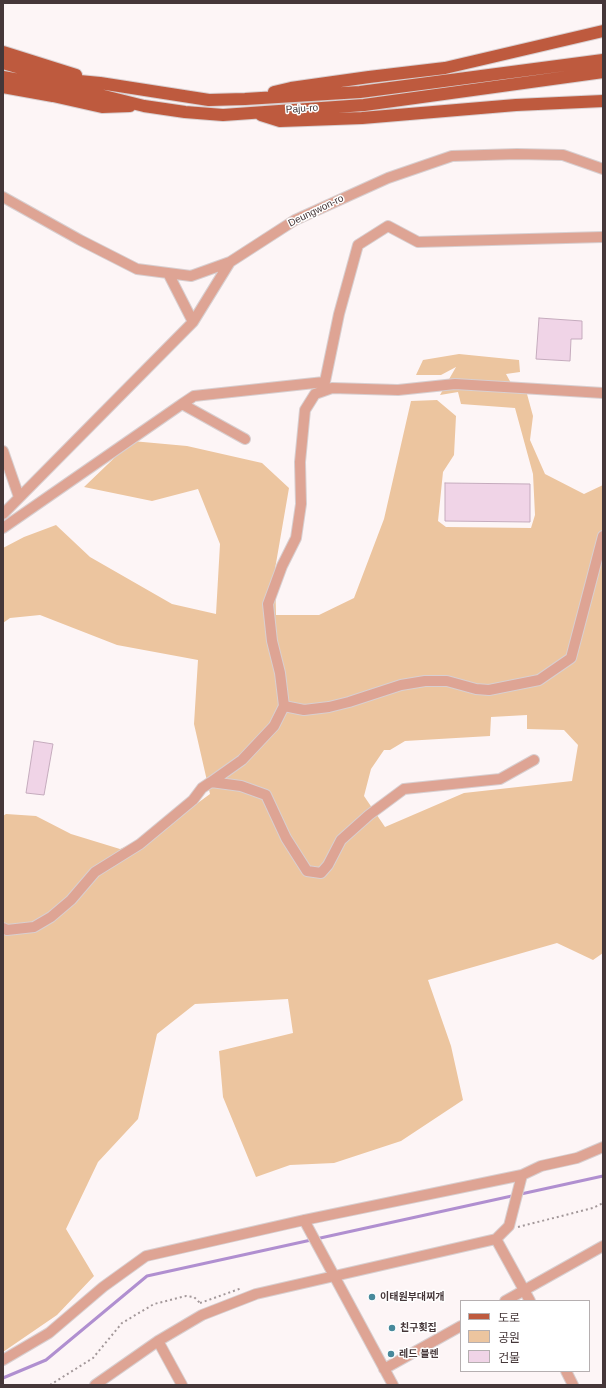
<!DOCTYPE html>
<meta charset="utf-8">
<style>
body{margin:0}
#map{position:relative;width:606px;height:1388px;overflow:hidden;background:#fdf5f6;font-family:Helvetica,"Noto Sans KR",sans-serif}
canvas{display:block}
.frame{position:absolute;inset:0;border:4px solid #453739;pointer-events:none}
.legend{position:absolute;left:460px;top:1300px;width:130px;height:72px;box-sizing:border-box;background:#fff;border:1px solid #b5afb0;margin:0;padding:5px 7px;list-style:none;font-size:12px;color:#453739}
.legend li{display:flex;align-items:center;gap:8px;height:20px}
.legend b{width:20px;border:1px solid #b5afb0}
</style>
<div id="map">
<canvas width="606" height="1388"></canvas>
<div class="frame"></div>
<ul class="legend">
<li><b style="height:5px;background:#be5a3e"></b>도로</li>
<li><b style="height:11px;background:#ecc59f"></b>공원</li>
<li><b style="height:11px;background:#f0d4e7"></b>건물</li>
</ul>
</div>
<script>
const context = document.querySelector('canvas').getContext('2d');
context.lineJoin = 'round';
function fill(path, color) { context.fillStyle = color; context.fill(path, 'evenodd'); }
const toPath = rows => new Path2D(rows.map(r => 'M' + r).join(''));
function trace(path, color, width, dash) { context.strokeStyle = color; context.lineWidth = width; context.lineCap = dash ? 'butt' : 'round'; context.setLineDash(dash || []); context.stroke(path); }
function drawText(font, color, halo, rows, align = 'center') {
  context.font = font + ' Helvetica,"Noto Sans KR",sans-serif'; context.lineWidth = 3; context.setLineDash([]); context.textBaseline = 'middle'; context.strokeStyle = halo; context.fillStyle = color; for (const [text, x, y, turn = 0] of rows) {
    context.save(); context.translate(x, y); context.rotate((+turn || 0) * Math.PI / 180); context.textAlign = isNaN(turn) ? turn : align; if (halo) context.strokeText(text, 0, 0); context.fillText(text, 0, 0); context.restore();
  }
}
const green = toPath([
 [459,354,519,360,520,372,506,374,512,385,527,394,533,416,530,440,545,474,584,494,603,485,603,953,593,960,557,943,428,980,451,1046,463,1100,401,1141,334,1163,290,1165,256,1177,223,1097,219,1051,293,1033,288,999,195,1004,157,1034,138,1119,98,1162,66,1229,94,1276,57,1315,3,1352,3,816,6,814,36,816,71,834,120,849,161,830,210,794,194,724,198,660,117,645,40,615,10,618,3,623,3,548,24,537,56,525,90,557,172,604,216,614,220,544,198,489,152,501,84,487,132,441,187,446,262,463,289,488,275,569,276,615,319,615,354,598,384,519,411,401,437,400,456,416,454,455,443,472,438,521,446,527,531,528,535,515,533,474,515,408,461,404,458,392,440,395,456,367,441,375,416,375,423,360],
 [527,715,527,729,564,730,578,745,572,781,464,793,385,827,364,796,371,769,384,750,390,750,405,741,490,736,491,717]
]);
const stream = toPath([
 [3,1378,46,1360,147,1276,603,1176]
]);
const building = toPath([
 [539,318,582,321,582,339,571,339,570,361,536,359,539,318],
 [445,483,530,484,530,522,445,521,445,483],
 [34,741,53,744,44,795,26,793,34,741]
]);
const path = toPath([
 [518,1227,593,1208,603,1203],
 [200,1303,242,1288],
 [50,1385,93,1358,122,1323,154,1304,186,1296,194,1297,201,1304]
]);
const minor = toPath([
 [3,197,80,240,137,269,191,276,230,262,295,220,388,178,452,156,517,154,563,155,603,169],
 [168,273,193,322,230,262],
 [323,391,339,314,358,245,388,226,418,242,603,237],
 [182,404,194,396,324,382],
 [3,451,19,497],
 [3,514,193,322],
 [3,528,182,404,245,439],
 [284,706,304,710,329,707,349,702,401,685,425,681,447,681,476,689,489,690,539,680,571,658,603,536],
 [211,782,242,760,274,726,284,706,280,673,272,641,268,604,282,566,296,538,301,504,300,462,305,410,315,394,332,388,398,390,455,384,603,393],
 [3,928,7,930,34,927,51,917,71,900,95,872,140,844,193,800,202,788,211,782,241,786,266,795,286,838,307,871,321,873,328,865,341,840,369,815,404,789,500,779,534,760],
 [304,1220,393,1385],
 [496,1239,530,1301],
 [505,1301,603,1246],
 [158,1341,182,1385],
 [3,1360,49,1333,103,1287,146,1256,304,1220,522,1175,541,1166,577,1158,603,1147],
 [384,1369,461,1326],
 [566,1371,573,1385],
 [95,1385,158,1341,202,1315,256,1294,496,1239,509,1226,522,1175]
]);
const major = toPath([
 [3,52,76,75],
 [3,63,58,79,100,83,209,100,245,99,360,92,603,60],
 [3,77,96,94,144,106,185,112,223,115,364,105,603,72],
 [3,87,53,96,102,107,130,106],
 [274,92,291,88,369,77,445,68,603,31],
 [261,115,280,121,362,118,516,105,603,101]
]);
const markers = [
 [372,1297,4,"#48899b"],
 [392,1328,4,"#48899b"],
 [391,1354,4,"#48899b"]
];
const streetNames = [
 ["Paju-ro",302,109,-4],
 ["Deungwon-ro",316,211,-26]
];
const poiNames = [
 ["이태원부대찌개",380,1297],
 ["친구횟집",400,1328],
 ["레드 블렌",399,1354]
];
fill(green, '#ecc59f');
trace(stream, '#b08fd0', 3);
fill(building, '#f0d4e7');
trace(building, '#c5abbd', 1);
trace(minor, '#d8cfd0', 12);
trace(major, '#d8cfd0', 14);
trace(path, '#a3989a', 2, [2, 3]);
trace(minor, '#dea494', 10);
trace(major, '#be5a3e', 12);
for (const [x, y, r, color] of markers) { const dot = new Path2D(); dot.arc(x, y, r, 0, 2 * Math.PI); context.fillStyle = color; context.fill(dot); trace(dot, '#fff', 1.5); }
drawText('10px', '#453739', '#fff', streetNames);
drawText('bold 10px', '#453739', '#fff', poiNames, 'left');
</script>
